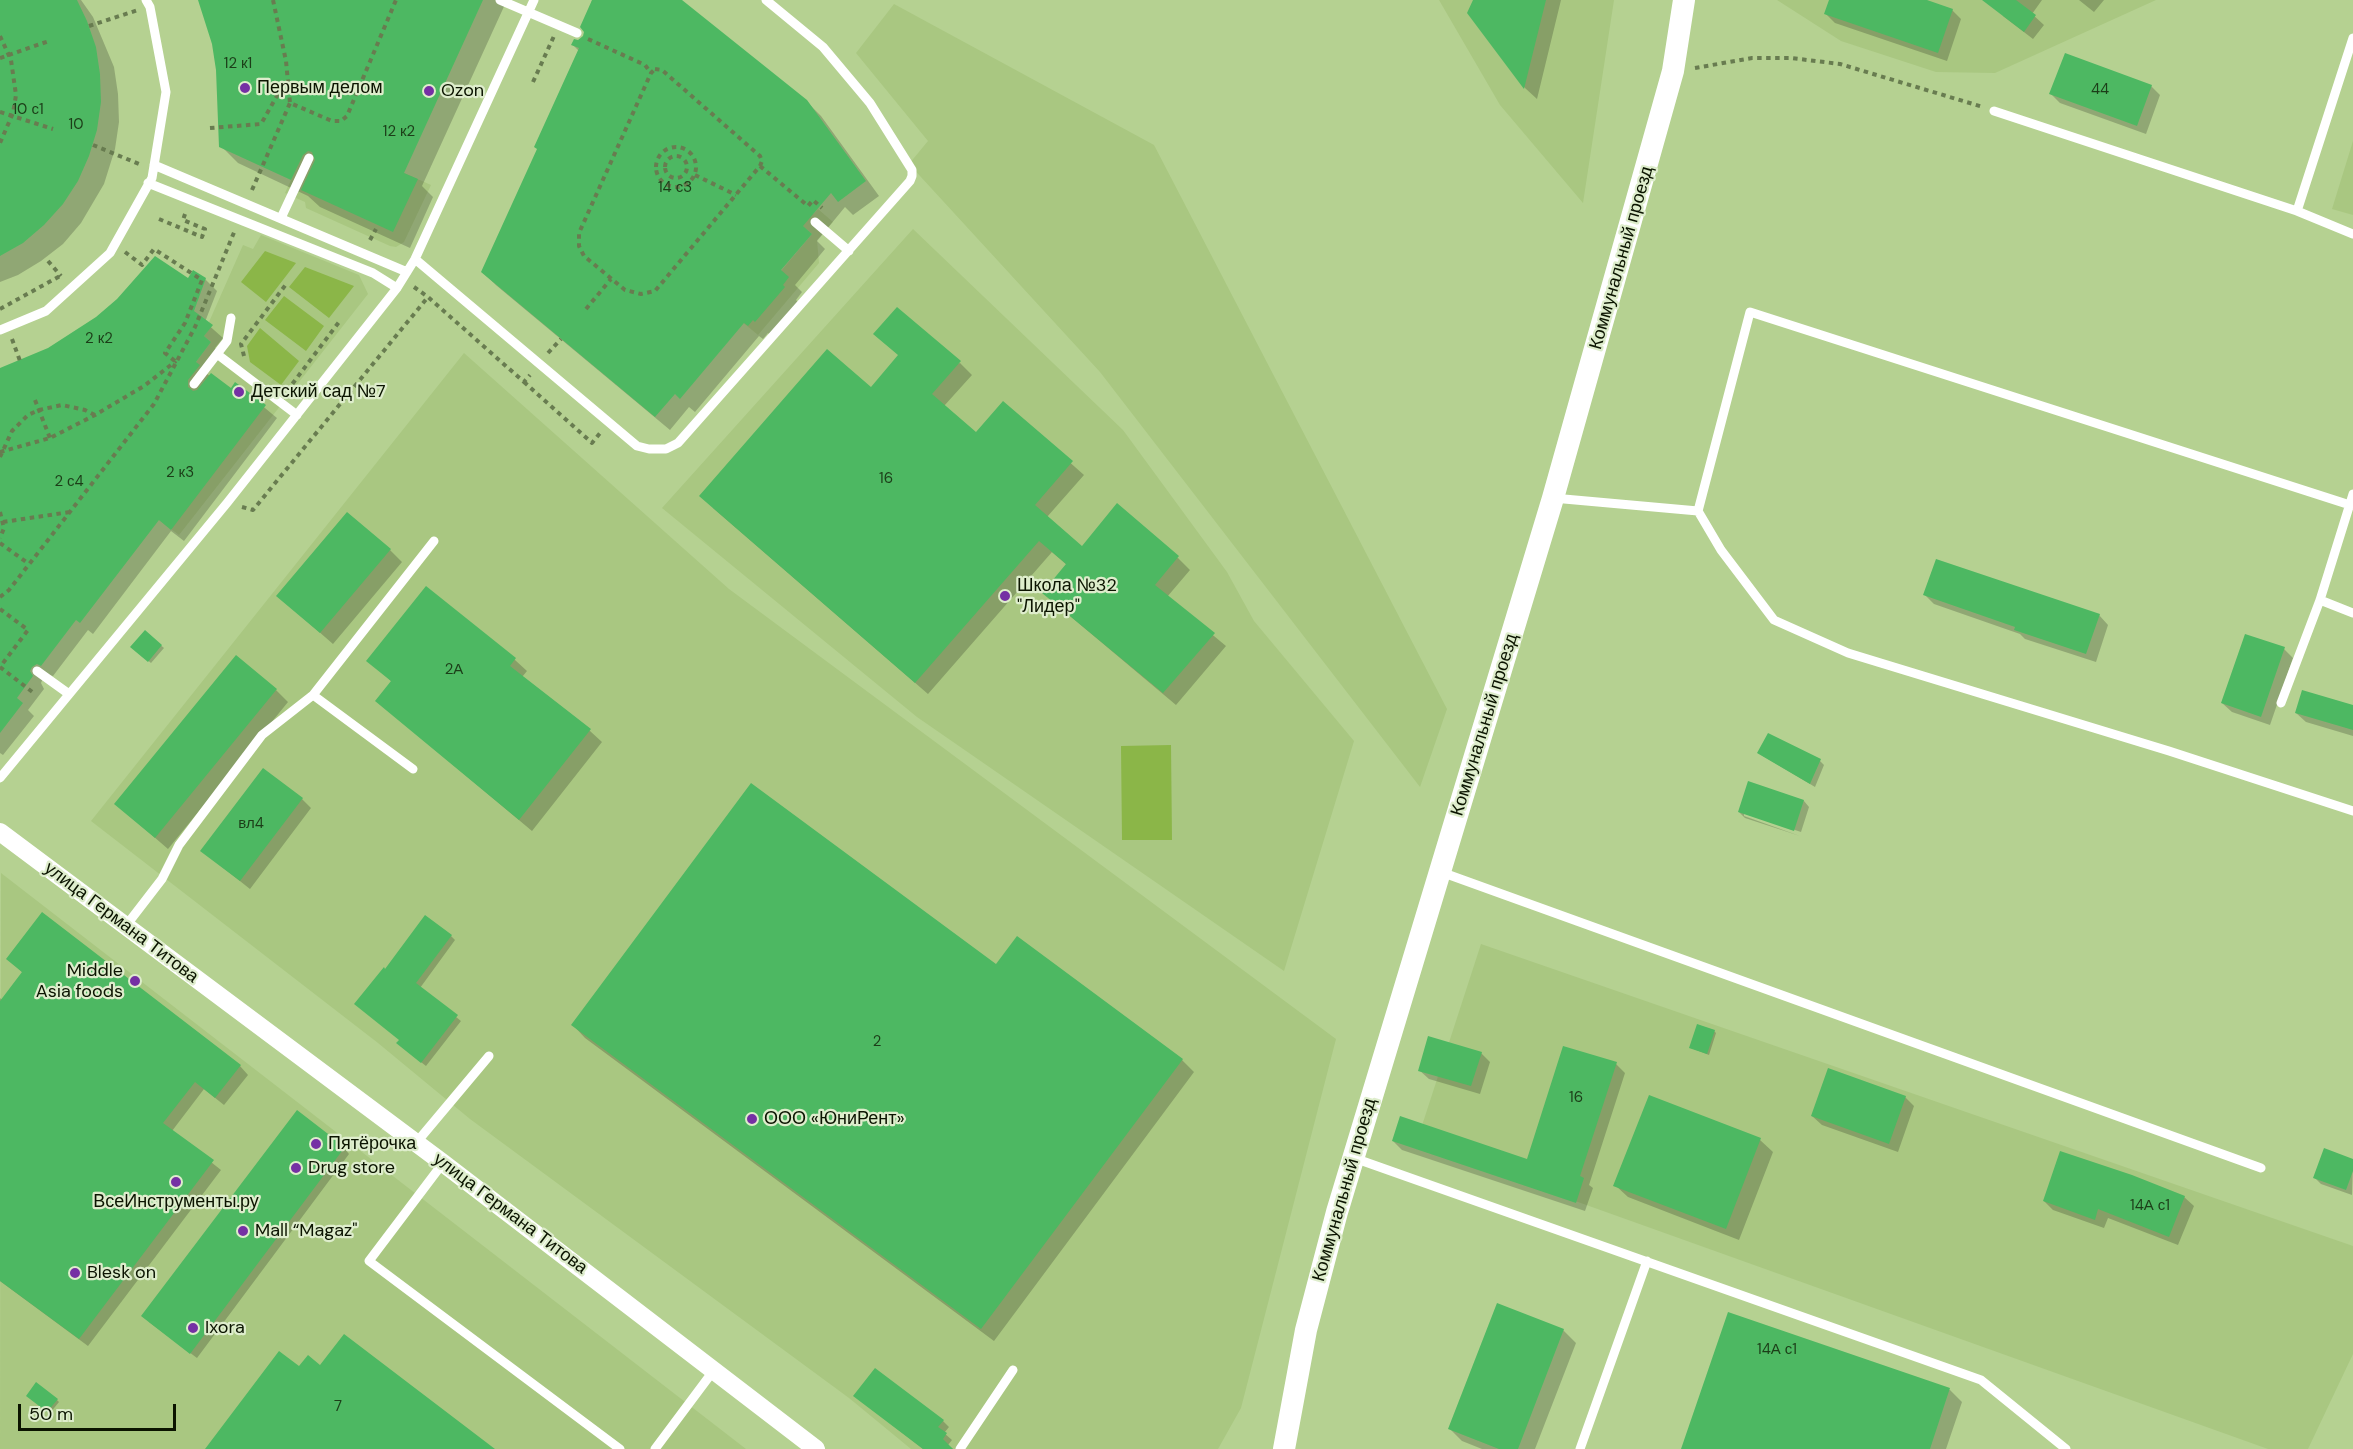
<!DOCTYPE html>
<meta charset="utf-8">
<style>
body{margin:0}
#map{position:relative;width:2353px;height:1449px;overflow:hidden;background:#b5d191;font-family:"DM Sans",sans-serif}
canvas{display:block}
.scale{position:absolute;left:18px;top:1404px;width:158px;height:27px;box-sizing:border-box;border:3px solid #0b1400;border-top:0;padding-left:8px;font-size:18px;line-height:21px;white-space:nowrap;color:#0b1400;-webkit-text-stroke:4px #deedcc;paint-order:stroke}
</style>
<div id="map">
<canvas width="2353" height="1449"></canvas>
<div class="scale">50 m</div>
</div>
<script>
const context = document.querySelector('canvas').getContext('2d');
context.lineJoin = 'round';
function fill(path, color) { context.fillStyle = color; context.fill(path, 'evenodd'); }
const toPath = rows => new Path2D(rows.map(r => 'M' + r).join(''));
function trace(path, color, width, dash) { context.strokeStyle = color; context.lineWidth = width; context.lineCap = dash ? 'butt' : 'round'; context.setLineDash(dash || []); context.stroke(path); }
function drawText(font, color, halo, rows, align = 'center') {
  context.font = font + ' "DM Sans",sans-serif'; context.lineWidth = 4.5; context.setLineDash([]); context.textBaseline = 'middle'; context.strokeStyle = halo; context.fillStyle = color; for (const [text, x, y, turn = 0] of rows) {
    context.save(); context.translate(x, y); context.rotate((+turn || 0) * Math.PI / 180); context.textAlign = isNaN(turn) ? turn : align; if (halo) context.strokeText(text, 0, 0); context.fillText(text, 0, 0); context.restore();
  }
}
const built = toPath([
 [1439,0,1614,0,1583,203,1500,105],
 [1777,0,2156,0,1995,73,1936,72,1841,41],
 [894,4,1154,145,1447,709,1420,787,1100,372,909,164,928,141,856,53],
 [309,141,383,220,404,173,431,185,404,242,396,247,390,246,306,208,305,202,285,193],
 [2353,141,2353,215,2332,209],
 [783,209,813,214,818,209,833,222,817,240,819,263,758,335,740,320,812,234],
 [913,229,1123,430,1227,572,1254,621,1354,741,1284,971,917,717,662,508],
 [261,235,359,275,368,294,179,535,159,520,179,385,211,342,204,336,212,325,209,322,243,245,253,249],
 [464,353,729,589,1336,1039,1241,1408,1218,1449,911,1449,849,1398,470,1119,378,1043,91,821],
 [1,873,746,1449,0,1449],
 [1481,944,2353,1246,2353,1354,2308,1449,2268,1449,1416,1144]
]);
const green = toPath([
 [265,251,296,263,266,302,241,282],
 [305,267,354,286,329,318,289,287],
 [284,296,324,326,306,351,265,320],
 [260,328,299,361,281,385,250,362,247,346],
 [1171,745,1172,840,1122,840,1121,746]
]);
const shadow = toPath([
 [0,0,81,0,93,17,114,67,118,94,119,122,115,149,104,184,81,223,63,244,41,261,18,275,0,282],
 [199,0,507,0,422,186,433,197,410,248,320,207,308,196,238,163,221,146,220,95,213,44],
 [592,0,680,0,806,101,821,116,879,196,853,215,845,207,817,241,825,249,795,285,802,292,796,300,798,302,770,335,768,333,763,339,759,336,695,412,689,407,670,430,497,286,482,272,538,149,579,51,573,45,584,37],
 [1475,0,1561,0,1537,99,1525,88,1469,12],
 [1830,0,1922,0,1952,10,1961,19,1947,61,1835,23,1826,14],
 [2001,0,2042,0,2032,14,2044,25,2033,39,2003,16],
 [2079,0,2104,0,2094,12],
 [2151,86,2160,95,2146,134,2060,103,2051,94],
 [205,279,217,291,205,322,223,338,215,348,222,354,207,374,231,390,236,384,277,418,184,541,171,531,93,634,88,630,53,676,49,675,43,678,41,683,44,689,28,710,34,716,3,755,0,753,0,370,49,349,189,280],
 [960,363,972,375,944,406,976,434,1003,403,1084,475,1047,517,1082,548,1178,558,1190,570,1167,597,1226,646,1176,705,1057,605,1067,565,1052,552,928,694,713,508,871,389],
 [390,550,402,562,333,644,278,596],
 [427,588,515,660,527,671,522,677,590,731,602,742,532,831,377,701,392,682,368,660],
 [1925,595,2099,615,2108,625,2096,662,2025,639,2020,634,1934,604],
 [145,632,164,648,151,663,132,647],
 [2284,649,2293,658,2270,725,2232,712,2222,703],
 [276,690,288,702,168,849,116,804],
 [2353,706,2353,736,2306,722,2296,713],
 [1758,753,1820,761,1824,765,1815,787],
 [302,799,311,808,250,889,202,851],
 [1804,801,1809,807,1801,832,1744,813,1744,816,1800,836,1745,818,1739,812],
 [451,936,455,940,420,988,461,1021,426,1066,402,1047,386,971],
 [8,959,240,1066,248,1075,224,1105,204,1089,172,1131,221,1170,88,1346,0,1281,0,998,2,1000,23,973],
 [996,966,1182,1060,1194,1072,994,1341,585,1038,573,1025],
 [1714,1031,1716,1033,1709,1055,1691,1048],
 [1481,1053,1490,1062,1480,1094,1429,1079,1419,1070],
 [1616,1064,1625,1073,1589,1185,1593,1188,1585,1211,1402,1150,1393,1141,1528,1161],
 [1649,1097,1760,1140,1773,1152,1739,1240,1628,1197,1615,1185],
 [1905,1097,1914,1106,1898,1152,1822,1125,1812,1116],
 [344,1148,349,1154,197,1358,149,1322],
 [2353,1161,2352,1195,2321,1184,2315,1178],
 [2184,1197,2194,1206,2178,1245,2108,1218,2104,1228,2053,1210,2044,1201],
 [1729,1314,1950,1390,1962,1402,1946,1449,1683,1449],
 [1563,1330,1576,1343,1535,1449,1482,1449,1462,1441,1450,1429],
 [855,1396,943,1421,949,1427,944,1433,952,1440,948,1445,953,1449,923,1449],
 [30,1398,57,1400,59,1402,50,1413]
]);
const building = toPath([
 [0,0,77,0,87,21,96,47,100,74,101,102,97,130,89,156,78,181,63,204,44,225,23,243,0,256],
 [198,0,483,0,404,173,418,179,393,232,301,190,315,160,312,152,308,151,303,155,291,180,219,147,216,70,212,44],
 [592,0,682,0,807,100,866,181,838,202,831,193,803,226,812,234,781,270,789,277,783,285,785,287,755,322,753,320,748,326,744,323,680,399,675,394,655,417,481,272,537,149,534,147,579,48,571,45,574,39,578,40,583,36,584,32,580,27],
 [1473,0,1546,0,1524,89,1467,13],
 [1829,0,1927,0,1953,9,1938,53,1824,14],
 [1982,0,2016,0,2036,15,2024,32],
 [2065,53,2152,85,2137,126,2049,94],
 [155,256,188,278,193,270,206,278,194,311,213,325,204,336,211,342,196,362,200,365,188,380,188,387,193,391,197,390,211,373,231,388,235,382,266,405,171,530,159,520,80,623,76,620,41,666,37,664,32,667,30,671,33,676,17,698,23,703,0,733,0,368,48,348,96,317,117,299],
 [897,307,961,361,932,394,976,432,1003,401,1073,461,1035,505,1082,546,1117,503,1179,556,1155,585,1215,633,1163,693,1042,593,1066,564,1039,541,915,683,699,496,827,349,871,387,898,355,873,334],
 [347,512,391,549,320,633,276,596],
 [1936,559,2100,614,2086,654,2014,630,2015,627,1923,595],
 [426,586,516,658,510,666,591,729,519,820,375,701,391,681,366,661],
 [145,630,162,645,148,662,130,647],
 [2245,634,2285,647,2261,717,2221,703],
 [236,655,277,689,155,838,114,804],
 [2302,690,2353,705,2353,730,2295,713],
 [1768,733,1821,759,1810,784,1757,753],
 [263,768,303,798,240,881,200,851],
 [1748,781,1804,800,1794,831,1738,812],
 [751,783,996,964,1017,936,1183,1059,981,1329,571,1025],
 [42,912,241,1065,215,1098,195,1082,163,1123,214,1160,79,1339,0,1281,0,1001,22,972,6,959],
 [425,915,452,935,416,983,458,1015,421,1063,396,1043,399,1040,354,1004,384,967,385,969],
 [1697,1024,1715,1030,1707,1054,1689,1048],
 [1428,1036,1482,1052,1471,1086,1418,1071],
 [1563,1046,1617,1062,1580,1176,1584,1178,1576,1203,1392,1141,1400,1116,1527,1159],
 [1828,1068,1906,1096,1889,1144,1811,1116],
 [1649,1095,1761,1138,1726,1229,1613,1186],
 [297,1110,345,1147,190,1354,141,1316],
 [2324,1148,2353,1159,2353,1171,2346,1190,2313,1178],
 [2060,1151,2132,1175,2185,1196,2169,1237,2098,1209,2095,1220,2043,1201],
 [1497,1303,1564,1329,1518,1449,1499,1449,1448,1429],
 [1728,1312,1950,1388,1930,1449,1681,1449],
 [344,1334,495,1449,205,1449,279,1351,299,1366,308,1355,320,1365],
 [875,1368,944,1420,938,1427,947,1433,943,1439,953,1449,923,1449,853,1396],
 [36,1382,58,1399,47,1412,26,1396]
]);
const path = toPath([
 [273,0,286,61,290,103,332,121,341,121,347,116,396,0],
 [89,26,138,10],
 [0,36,11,60,16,95,13,113,0,143],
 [588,39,645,65,651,73],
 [0,58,49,41],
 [1695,68,1752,58,1791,58,1840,64,1983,107],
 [655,69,662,70,760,156,762,161,760,166,655,291,641,294,625,290,584,256,579,246,579,233,651,73,655,69],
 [533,82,554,36],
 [0,112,53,129],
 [210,128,261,124,278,94,280,91,288,90],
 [93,145,139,164],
 '656 167a20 20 0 1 1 40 0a20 20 0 1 1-40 0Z',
 '665 167a11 11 0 1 1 22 0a11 11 0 1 1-22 0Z',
 [760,166,808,206,813,200,822,208],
 [695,175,736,195],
 [252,190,290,103],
 [159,219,202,237,205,229,183,220,185,214],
 [370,240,376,229],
 [125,252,142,265,154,249,202,280,185,323,165,353,176,362],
 [48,261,61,276],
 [414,287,428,297,524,382,530,375],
 [0,309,60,276],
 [586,309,611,279],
 [12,339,20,361],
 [548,353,561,339],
 [244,356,241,344,287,283],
 [524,382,592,443,601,432],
 [287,391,339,322],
 [35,400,50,438],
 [0,452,50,438,95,415,144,386,176,361],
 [0,457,12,431,28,415,39,410,62,405,85,410,95,415],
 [242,507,253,510,428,297],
 [0,512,4,528,0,538],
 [3,522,70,512],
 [0,543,29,564],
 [0,597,9,590,154,404,195,327,235,230],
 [0,609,28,630,0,667],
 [0,667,35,694]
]);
const service = toPath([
 [500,0,577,33],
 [2353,38,2297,211,2353,234],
 [1994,111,2297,211],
 [154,165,407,272],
 [148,183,373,273,397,288],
 [281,218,309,158],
 [815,222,849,251],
 [415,259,637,446,649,449,666,449,678,443,910,181,912,176,912,170,870,103,823,47,766,0],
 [231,318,227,341,217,354,297,415],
 [0,330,46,311,110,253,152,178,166,92,150,7,146,0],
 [194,384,217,354],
 [1553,498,1698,511,1750,312,2350,505],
 [1698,511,1721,550,1774,620,1848,653,2169,751,2353,811],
 [2320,600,2353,613],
 [37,671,69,694],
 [313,695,413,769],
 [2281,703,2320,600,2353,494],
 [0,778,227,503,397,288,415,259,534,0],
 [1441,872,2261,1168],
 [125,927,162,879,179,845,262,735,313,695,434,541],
 [416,1143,489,1056],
 [1354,1158,1981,1380,2066,1449],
 [443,1163,369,1261,620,1449],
 [655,1449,714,1370],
 [960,1449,1013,1370],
 [1580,1449,1647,1261]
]);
const minor = toPath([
 [0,832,443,1163,816,1449]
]);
const tertiary = toPath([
 [1284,1449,1306,1330,1337,1212,1553,498,1673,71,1684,0]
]);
const markers = [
 [245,88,6,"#7530a4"],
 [429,91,6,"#7530a4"],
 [239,392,6,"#7530a4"],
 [1005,596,6,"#7530a4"],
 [135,981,6,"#7530a4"],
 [752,1119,6,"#7530a4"],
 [316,1144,6,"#7530a4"],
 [296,1168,6,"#7530a4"],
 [176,1182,6,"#7530a4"],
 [243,1231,6,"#7530a4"],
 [75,1273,6,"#7530a4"],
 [193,1328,6,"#7530a4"]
];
const numberNames = [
 ["12 к1",238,64],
 ["44",2100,90],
 ["10 с1",28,110],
 ["10",76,125],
 ["12 к2",399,132],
 ["14 с3",675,188],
 ["2 к2",99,339],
 ["2 к3",180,473],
 ["16",886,479],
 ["2 с4",69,482],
 ["2А",454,670],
 ["вл4",251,824],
 ["2",877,1042],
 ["16",1576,1098],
 ["14А с1",2150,1206],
 ["14А с1",1777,1350],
 ["7",338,1407]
];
const poiNames = [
 ["Первым делом",257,88],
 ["Ozon",441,91],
 ["Детский сад №7",251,392],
 ["Школа №32",1017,586],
 ["\"Лидер\"",1017,607],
 ["Middle",123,971,"right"],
 ["Asia foods",123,992,"right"],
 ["ООО «ЮниРент»",764,1119],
 ["Пятёрочка",328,1144],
 ["Drug store",308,1168],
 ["ВсеИнструменты.ру",176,1202,"center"],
 ["Mall “Magaz\"",255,1231],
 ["Blesk on",87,1273],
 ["Ixora",205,1328]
];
const streetNames = [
 ["Коммунальный проезд",1622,258,-74],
 ["Коммунальный проезд",1485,725,-73],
 ["улица Германа Титова",121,923,37],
 ["Коммунальный проезд",1345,1190,-74],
 ["улица Германа Титова",510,1214,37]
];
fill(built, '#a9c781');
fill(green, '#8bb648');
fill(shadow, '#0003');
fill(building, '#4db862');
trace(path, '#687c50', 4, [4.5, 4.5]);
trace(service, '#fff', 9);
trace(minor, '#fff', 18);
trace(tertiary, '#fff', 22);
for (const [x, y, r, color] of markers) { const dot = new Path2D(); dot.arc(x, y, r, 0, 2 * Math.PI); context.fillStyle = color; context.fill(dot); trace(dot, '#deedcc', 2); }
drawText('15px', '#1c3d18', null, numberNames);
drawText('18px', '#0b1400', '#deedcc', poiNames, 'left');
drawText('18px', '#0b1400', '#deedcc', streetNames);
</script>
